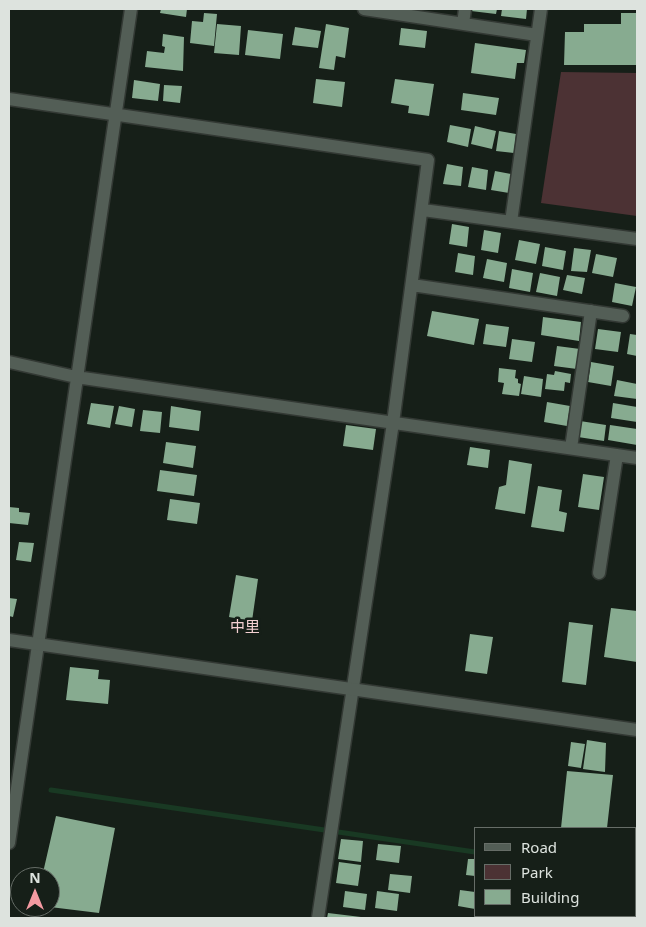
<!DOCTYPE html>
<meta charset="utf-8">
<style>
body{margin:0}
#map{position:relative;width:646px;height:927px;overflow:hidden;background:#161f18;font-family:"Noto Sans",sans-serif}
canvas{display:block}
.frame{position:absolute;inset:0;border:10px solid #dde3de;pointer-events:none}
.legend{position:absolute;left:474px;top:827px;width:162px;height:90px;box-sizing:border-box;background:#161f18;border:1px solid #666d67;margin:0;padding:6px 9px;list-style:none;font-size:15px;color:#dde3de}
.legend li{display:flex;align-items:center;gap:10px;height:25px}
.legend b{width:25px;border:1px solid #666d67}
.north{position:absolute;left:10px;top:867px;width:50px;height:50px;box-sizing:border-box;background:#161f18;border:1px solid #666d67;border-radius:50%;rotate:0deg;font-size:14px;font-weight:700;line-height:20px;text-align:center;color:#dde3de}
.north::after{content:'';display:block;margin:auto;width:18px;height:22px;background:#f49aa1;clip-path:polygon(50% 0,100% 100%,50% 72%,0 100%)}
</style>
<div id="map">
<canvas width="646" height="927"></canvas>
<div class="frame"></div>
<ul class="legend">
<li><b style="height:6px;background:#535e56"></b>Road</li>
<li><b style="height:14px;background:#4c3234"></b>Park</li>
<li><b style="height:14px;background:#87ab90"></b>Building</li>
</ul>
<div class="north">N</div>
</div>
<script>
const context = document.querySelector('canvas').getContext('2d');
context.lineJoin = 'round';
function fill(path, color) { context.fillStyle = color; context.fill(path, 'evenodd'); }
const toPath = rows => new Path2D(rows.map(r => 'M' + r).join(''));
function trace(path, color, width, dash) { context.strokeStyle = color; context.lineWidth = width; context.lineCap = dash ? 'butt' : 'round'; context.setLineDash(dash || []); context.stroke(path); }
function drawText(font, color, halo, rows, align = 'center') {
  context.font = font + ' "Noto Sans","Noto Sans JP",sans-serif'; context.lineWidth = 5; context.setLineDash([]); context.textBaseline = 'middle'; context.strokeStyle = halo; context.fillStyle = color; for (const [text, x, y, turn = 0] of rows) {
    context.save(); context.translate(x, y); context.rotate((+turn || 0) * Math.PI / 180); context.textAlign = isNaN(turn) ? turn : align; if (halo) context.strokeText(text, 0, 0); context.fillText(text, 0, 0); context.restore();
  }
}
const green = toPath([
 [561,72,637,73,637,216,541,203]
]);
const stream = toPath([
 [51,790,475,852],
 [635,876,637,876]
]);
const building = toPath([
 [161,9,187,9,186,17,160,13],
 [471,9,497,9,496,14,471,11],
 [502,9,527,9,526,19,501,16],
 [204,13,217,14,214,46,190,43,192,21,203,22],
 [621,13,637,13,637,65,564,65,565,32,584,32,584,24,621,24],
 [217,24,241,26,239,55,214,53],
 [326,24,349,28,345,58,336,56,334,70,319,68],
 [295,27,321,31,318,48,292,45],
 [401,28,427,31,425,48,399,45],
 [248,30,283,34,280,59,245,55],
 [163,34,184,37,183,71,145,67,147,51,164,53,165,47,162,46],
 [475,43,526,50,524,63,517,63,515,79,471,73],
 [316,79,345,82,342,107,313,103],
 [395,79,434,84,429,116,408,113,409,106,391,103],
 [134,80,160,84,158,101,132,98],
 [164,85,182,86,180,103,163,101],
 [463,93,499,98,496,115,461,110],
 [450,125,471,129,468,147,447,142],
 [475,126,496,131,492,149,471,144],
 [499,131,516,134,514,153,496,151],
 [447,164,463,167,461,186,443,184],
 [472,167,488,170,486,190,468,187],
 [495,171,511,174,509,193,491,190],
 [452,224,469,227,467,247,449,244],
 [484,230,501,233,498,253,481,250],
 [519,240,540,244,536,264,515,260],
 [545,247,566,251,563,270,542,266],
 [574,248,591,250,587,272,571,271],
 [458,253,475,256,473,275,455,272],
 [596,254,617,258,613,277,592,273],
 [487,259,507,263,504,282,483,278],
 [512,269,533,273,530,292,509,288],
 [540,273,560,277,557,296,536,292],
 [567,275,585,278,582,294,563,290],
 [615,283,636,287,632,306,612,302],
 [432,311,479,319,474,345,427,336],
 [543,317,581,322,579,341,541,335],
 [486,324,509,327,506,347,483,344],
 [598,329,621,332,618,352,595,349],
 [630,334,637,335,637,356,627,354],
 [512,339,535,342,532,362,509,359],
 [557,346,580,349,577,369,554,366],
 [591,362,614,366,611,386,588,382],
 [499,368,516,370,515,378,518,379,518,383,521,384,519,396,502,394,504,383,498,382],
 [555,371,571,374,570,383,565,382,564,391,545,389,547,374,554,375],
 [524,376,543,379,541,397,521,394],
 [617,380,637,384,637,399,614,396],
 [547,402,570,406,567,426,544,422],
 [91,403,114,406,110,428,87,424],
 [613,403,637,407,637,422,611,418],
 [119,406,135,409,132,427,115,424],
 [171,406,201,411,199,431,169,427],
 [143,410,162,412,160,433,140,431],
 [580,421,606,425,604,441,578,437],
 [346,425,376,429,373,450,343,446],
 [610,425,637,429,637,445,608,440],
 [166,442,196,446,193,468,163,463],
 [470,447,490,450,488,468,467,465],
 [509,460,532,464,525,514,495,509,499,487,506,485],
 [160,470,197,475,194,496,157,491],
 [583,474,604,477,599,510,578,507],
 [538,486,562,490,559,511,567,513,564,532,531,527],
 [170,499,200,503,197,524,167,520],
 [9,507,19,508,19,512,30,513,28,525,9,523],
 [19,542,34,543,31,562,16,560],
 [236,575,258,579,252,621,229,617],
 [9,598,17,599,13,617,9,616],
 [611,608,637,611,637,662,604,657],
 [569,622,593,625,586,685,562,682],
 [470,634,493,637,487,674,465,671],
 [70,667,99,670,98,679,110,680,108,704,66,700],
 [587,740,606,743,605,772,583,769],
 [571,742,585,744,581,768,568,766],
 [567,771,613,775,607,828,561,828],
 [56,816,115,828,99,913,50,907,50,877,42,877],
 [341,839,363,841,361,862,338,859],
 [378,844,401,846,399,863,376,860],
 [468,859,475,859,475,876,466,875],
 [339,862,361,865,358,886,336,883],
 [390,874,412,876,410,893,388,890],
 [460,890,475,892,475,909,458,906],
 [345,891,367,894,365,910,343,907],
 [377,891,399,894,397,911,375,908],
 [328,913,361,917,361,918,327,918]
]);
const minor = toPath([
 [364,9,537,35],
 [463,24,465,9],
 [9,99,428,160,393,423,318,918],
 [423,210,637,239],
 [511,222,541,9],
 [412,285,623,316],
 [9,362,76,377,637,458],
 [571,448,591,311],
 [599,573,617,455],
 [9,843,131,9]
]);
const tertiary = toPath([
 [9,640,637,730]
]);
const quarterNames = [
 ["中里",245,628]
];
fill(green, '#4c3234');
trace(stream, '#193923', 5);
fill(building, '#87ab90');
trace(minor, '#333934', 15);
trace(tertiary, '#333934', 15);
trace(minor, '#535e56', 12);
trace(tertiary, '#535e56', 12);
drawText('15px', '#f4d0d2', '#161f18', quarterNames);
</script>
